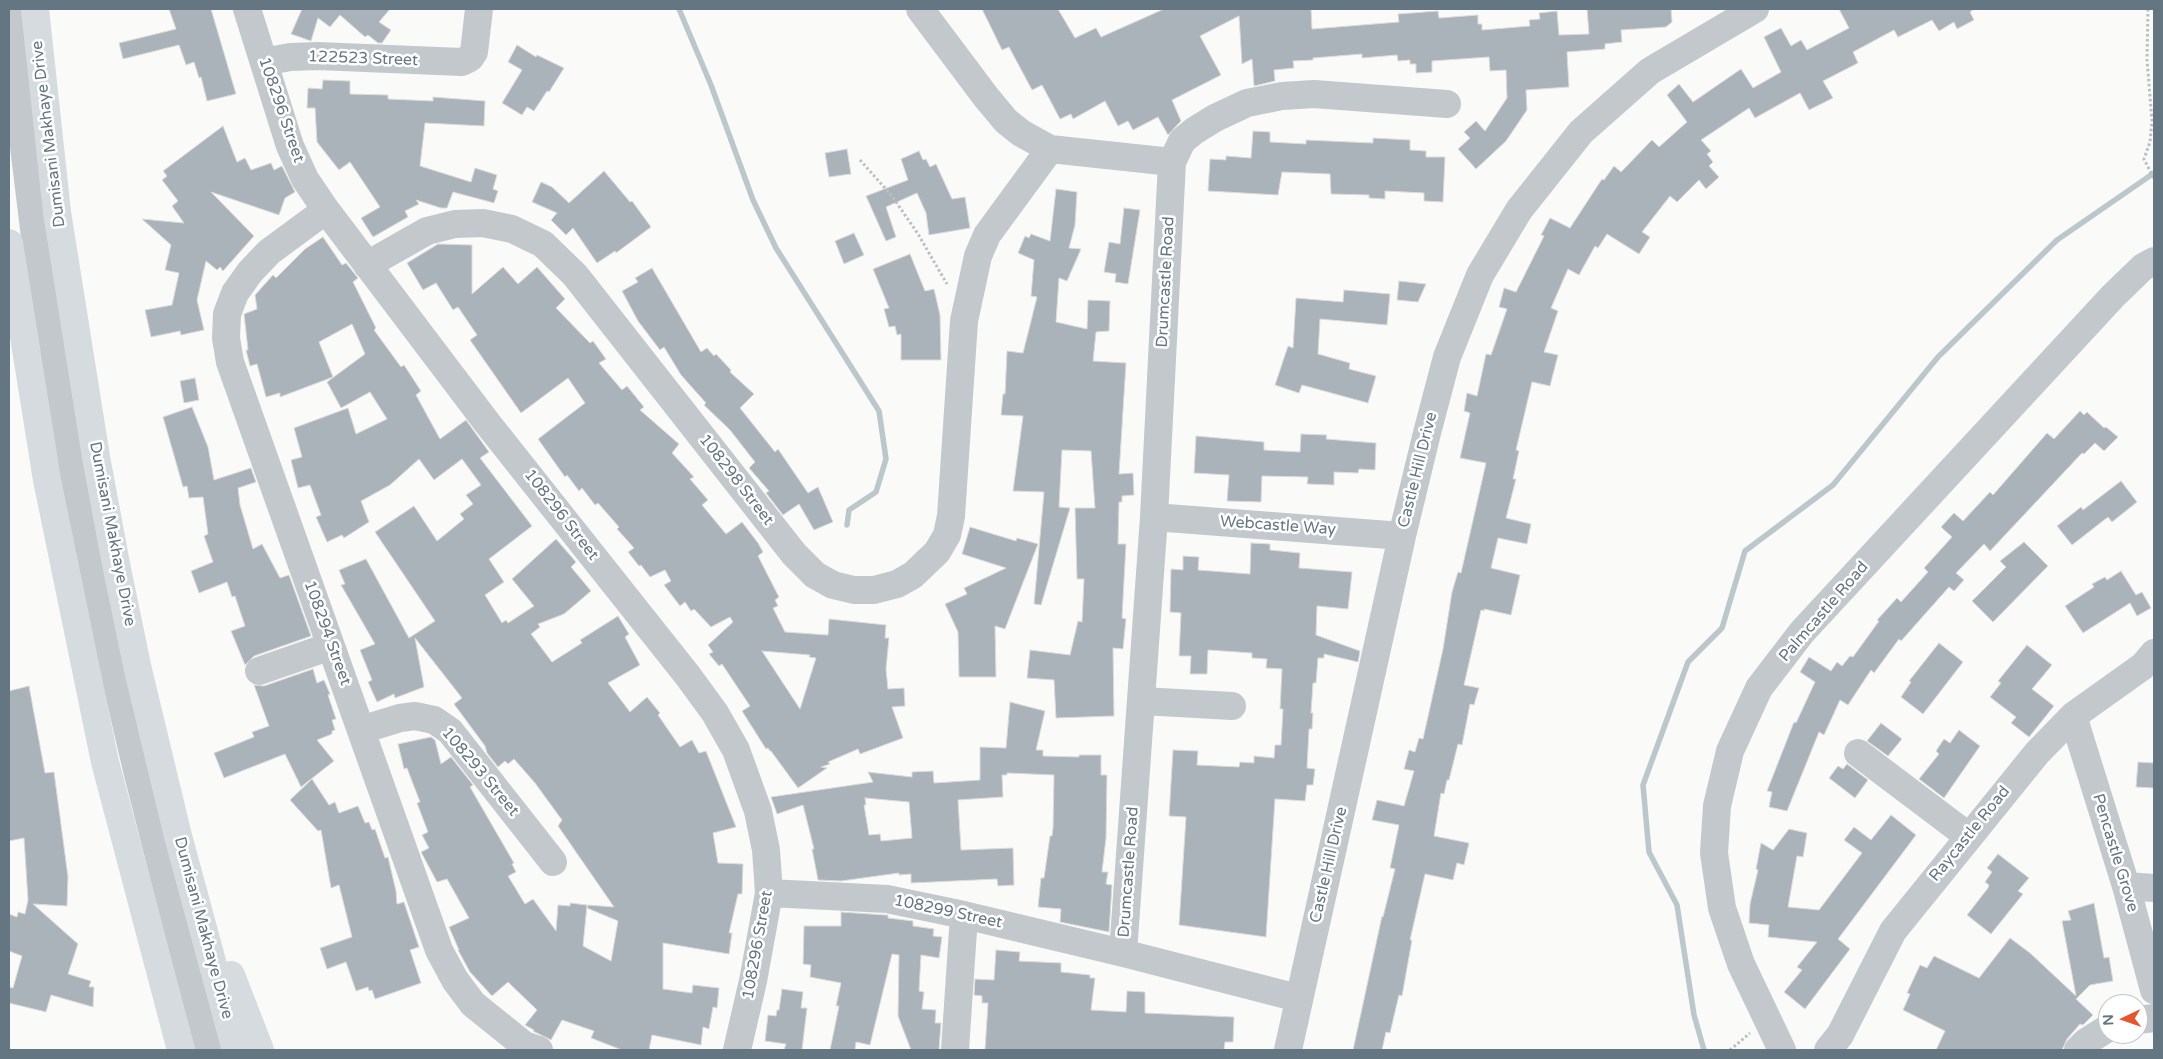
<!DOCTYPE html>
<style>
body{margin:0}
#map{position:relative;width:2163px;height:1059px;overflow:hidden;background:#fafaf8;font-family:"Varela Round",sans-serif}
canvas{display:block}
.frame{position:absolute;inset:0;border:10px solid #657683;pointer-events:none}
.north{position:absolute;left:2098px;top:994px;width:50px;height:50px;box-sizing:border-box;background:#fff;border:1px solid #c1c8cd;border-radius:50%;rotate:267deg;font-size:14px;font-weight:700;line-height:20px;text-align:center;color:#657683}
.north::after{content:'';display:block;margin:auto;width:18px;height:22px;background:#e4572e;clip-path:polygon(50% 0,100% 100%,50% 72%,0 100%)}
</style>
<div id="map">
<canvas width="2163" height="1059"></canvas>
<div class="frame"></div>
<div class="north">N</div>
</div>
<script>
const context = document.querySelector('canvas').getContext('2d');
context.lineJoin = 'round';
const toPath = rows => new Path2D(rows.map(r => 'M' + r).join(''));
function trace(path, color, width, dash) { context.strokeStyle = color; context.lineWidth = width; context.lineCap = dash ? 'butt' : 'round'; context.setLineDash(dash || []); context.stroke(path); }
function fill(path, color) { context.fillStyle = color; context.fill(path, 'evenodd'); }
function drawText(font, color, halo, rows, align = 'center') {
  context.font = font + ' "Varela Round",sans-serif'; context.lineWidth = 5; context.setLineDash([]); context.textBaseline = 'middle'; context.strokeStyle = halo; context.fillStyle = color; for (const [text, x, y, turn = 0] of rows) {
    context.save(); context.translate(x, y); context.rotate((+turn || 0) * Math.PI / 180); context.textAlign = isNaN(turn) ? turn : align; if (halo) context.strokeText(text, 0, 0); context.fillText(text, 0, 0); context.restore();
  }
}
const stream = toPath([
 [679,9,711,85,753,200,776,248,879,411,886,459,876,492,849,510,847,525],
 [1704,1050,1694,1015,1677,905,1649,852,1643,785,1688,662,1722,628,1745,551,1833,485,1938,357,2057,240,2154,173]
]);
const building = toPath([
 [169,9,211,9,236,94,207,101,201,77,199,78,194,62,186,65,179,45,123,59,119,43,176,29,169,9],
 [302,9,390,9,379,22,391,30,382,43,378,43,368,35,365,37,340,15,330,27,318,18,311,41,291,34,302,9],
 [982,9,1058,9,1075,38,1096,28,1101,37,1164,9,1311,9,1312,29,1399,22,1398,14,1438,11,1439,18,1478,15,1478,24,1482,24,1482,30,1530,26,1529,20,1540,19,1539,13,1557,11,1559,35,1589,34,1587,9,1671,9,1672,22,1666,27,1621,30,1622,42,1605,44,1605,49,1567,52,1569,87,1526,90,1527,110,1506,141,1476,169,1458,149,1470,138,1464,132,1476,121,1485,131,1507,98,1506,70,1490,71,1489,57,1432,61,1432,72,1416,73,1416,64,1410,64,1410,60,1398,61,1397,55,1362,58,1362,54,1313,58,1313,60,1293,61,1294,68,1274,70,1275,81,1254,86,1252,59,1242,64,1239,16,1200,36,1221,75,1172,100,1181,121,1168,135,1158,117,1133,130,1128,121,1118,126,1105,101,1073,119,1071,114,1060,119,1042,85,1032,90,1009,47,1002,50,982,9],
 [1839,9,1974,9,1970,12,1974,20,1957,29,1954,22,1939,31,1932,20,1898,37,1894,30,1853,52,1858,63,1823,81,1833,98,1809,110,1800,93,1755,118,1749,108,1701,140,1711,151,1707,154,1713,162,1709,166,1719,177,1706,189,1699,180,1677,202,1670,196,1642,232,1650,237,1639,254,1607,234,1598,248,1595,246,1579,275,1568,269,1551,308,1558,311,1544,352,1558,355,1550,386,1532,382,1516,450,1519,451,1513,479,1516,479,1506,518,1531,524,1527,544,1498,538,1491,568,1520,575,1511,615,1484,609,1484,611,1481,610,1464,685,1479,688,1474,705,1470,704,1462,745,1458,744,1449,780,1447,780,1444,794,1441,793,1434,836,1469,843,1464,865,1457,863,1453,880,1425,874,1410,940,1412,940,1402,996,1399,995,1390,1033,1386,1032,1382,1050,1353,1050,1382,916,1383,917,1395,869,1390,868,1399,825,1372,820,1377,800,1404,806,1414,771,1404,769,1409,750,1415,752,1419,738,1423,739,1443,649,1452,592,1458,572,1461,573,1486,463,1460,458,1470,413,1464,411,1467,393,1477,396,1486,354,1491,355,1507,309,1499,307,1504,288,1516,292,1544,236,1541,235,1550,218,1570,228,1602,179,1604,180,1614,166,1621,172,1652,140,1659,147,1687,122,1667,95,1679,84,1693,102,1741,69,1753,88,1781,72,1764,37,1781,28,1791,46,1801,40,1807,50,1849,28,1839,9],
 [517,45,536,57,537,55,564,68,549,92,547,91,534,111,527,107,522,115,502,103,522,70,508,62,517,45],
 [323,80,350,81,350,94,388,95,388,99,433,101,433,97,485,101,484,126,425,123,420,166,471,182,475,168,497,175,493,189,498,191,494,203,453,192,447,208,441,208,416,200,419,204,405,211,408,217,373,237,361,218,380,207,350,162,339,170,317,142,315,108,307,108,308,88,322,89,323,80],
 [223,126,237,162,245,158,251,170,271,163,274,170,282,166,295,192,285,198,279,215,211,192,254,236,223,271,220,267,217,270,206,261,197,300,204,330,181,335,180,331,151,337,145,310,172,305,179,273,165,270,171,245,142,219,184,223,172,206,178,201,162,180,167,176,163,171,223,126],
 [1253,131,1270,132,1270,142,1306,144,1306,140,1373,143,1373,138,1410,140,1410,150,1426,151,1426,157,1445,157,1443,202,1424,201,1424,193,1385,191,1385,199,1369,198,1369,195,1331,194,1330,174,1282,172,1278,195,1208,191,1210,159,1226,160,1226,156,1251,158,1253,131],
 [847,149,851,174,829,177,825,153,847,149],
 [919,151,923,160,926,159,930,167,936,164,952,199,965,197,970,228,929,235,926,213,917,193,886,207,896,237,886,241,866,196,908,180,901,159,919,151],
 [604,171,630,202,632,201,651,227,616,253,615,251,597,263,573,228,566,235,551,220,557,213,532,202,541,182,552,187,569,203,604,171],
 [1056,189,1077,192,1075,225,1069,248,1081,249,1067,281,1059,278,1056,322,1087,329,1088,300,1110,301,1109,331,1096,332,1093,361,1126,363,1119,474,1133,473,1134,495,1122,496,1122,502,1119,502,1118,544,1126,544,1122,618,1126,619,1123,649,1113,648,1114,716,1056,718,1054,680,1027,678,1030,650,1070,655,1078,621,1082,622,1084,579,1077,579,1075,508,1095,508,1091,451,1062,450,1059,507,1070,508,1041,605,1034,604,1044,492,1013,491,1023,416,1001,415,1003,394,1005,394,1007,351,1023,353,1037,297,1031,296,1034,260,1018,253,1025,236,1029,238,1031,234,1050,241,1056,189],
 [1124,208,1140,210,1128,284,1115,282,1116,274,1104,272,1109,242,1120,244,1124,208],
 [854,233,864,255,844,264,835,241,854,233],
 [323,237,342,265,346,263,358,278,353,282,376,328,374,330,401,367,404,365,421,391,416,395,440,439,466,420,489,452,480,458,532,526,489,559,504,582,485,595,502,623,506,620,508,623,534,606,512,579,556,539,576,562,571,567,591,591,564,614,538,624,540,627,531,634,552,662,582,643,580,640,618,616,629,634,625,637,640,665,608,683,630,712,647,697,660,713,658,715,680,747,692,740,699,753,706,751,736,827,713,833,718,863,743,864,742,894,738,894,729,933,732,933,729,954,663,943,663,989,692,993,693,985,719,988,717,1008,713,1007,709,1029,703,1027,701,1045,652,1035,649,1050,622,1050,591,1038,594,1031,562,1020,551,1040,533,1031,534,1030,525,1025,537,1010,508,982,492,996,470,972,458,950,459,950,449,927,469,918,447,879,437,882,421,852,429,848,422,835,428,832,417,803,420,802,407,768,404,769,398,744,431,737,435,740,441,764,451,757,473,785,470,787,514,863,512,864,516,872,508,876,525,904,533,899,556,931,558,905,570,906,570,903,587,905,583,946,611,961,618,921,587,908,588,905,614,907,558,826,562,820,535,783,514,759,508,764,505,761,498,767,487,753,485,746,454,704,462,698,415,638,424,687,395,698,394,694,377,702,368,682,372,680,360,650,375,644,341,585,345,584,339,570,366,559,409,638,435,621,375,532,414,506,437,541,464,519,460,514,473,504,466,495,481,485,462,459,434,480,419,459,390,485,361,501,369,522,344,538,342,535,327,542,316,517,321,515,310,485,298,488,291,460,302,457,294,428,348,408,356,434,387,419,370,392,341,408,327,382,365,354,352,324,319,342,333,377,280,397,280,393,266,397,257,364,250,366,246,350,248,350,244,314,257,309,255,295,273,275,276,278,305,249,323,237],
 [438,244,472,245,472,294,503,267,518,284,537,267,565,299,556,308,590,343,593,341,606,359,599,363,622,390,627,386,644,407,640,410,679,444,672,453,694,477,690,479,708,500,702,505,726,534,742,522,758,543,763,552,758,556,779,597,775,600,778,606,773,608,785,632,828,635,829,619,886,625,885,638,889,638,886,669,888,689,904,688,905,706,892,707,903,738,860,754,858,749,828,762,830,764,821,767,827,768,798,788,771,751,770,751,768,748,766,749,742,711,750,706,722,664,719,666,709,654,713,652,708,645,733,622,730,617,711,627,694,609,691,611,685,602,680,606,664,585,671,581,665,570,650,577,641,565,639,566,628,552,634,548,617,529,619,527,598,503,595,505,582,488,579,491,567,475,565,477,538,439,585,403,568,378,521,413,470,340,477,335,458,307,453,310,436,283,423,290,407,263,438,244],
 [762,651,810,655,809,657,816,658,800,709,762,651],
 [910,254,925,291,934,289,940,315,941,360,901,360,901,334,897,335,895,326,889,327,884,309,889,308,873,269,910,254],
 [652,268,701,352,707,348,714,356,716,354,731,370,730,372,754,394,740,408,775,452,778,449,808,493,818,487,833,522,814,530,799,504,783,515,766,493,769,491,749,468,755,462,730,430,704,405,706,403,681,375,664,347,660,350,638,321,622,291,638,282,635,278,652,268],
 [1399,281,1426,284,1418,302,1397,300,1399,281],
 [1344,290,1390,294,1387,325,1320,319,1318,354,1350,363,1349,369,1376,376,1368,403,1302,385,1299,393,1275,385,1288,346,1293,348,1296,298,1343,302,1344,290],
 [195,378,199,400,184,403,180,381,195,378],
 [192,407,208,447,214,480,251,468,256,482,238,488,240,505,253,549,262,544,280,578,289,575,311,636,254,656,245,665,231,631,245,626,235,596,232,597,227,582,199,593,191,571,213,562,204,536,208,534,203,497,189,498,187,486,183,487,163,417,192,407],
 [2080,411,2084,415,2087,412,2104,428,2106,427,2118,437,2104,451,2095,443,2084,454,2082,453,1990,551,1984,544,1956,573,1964,580,1954,591,1949,587,1901,641,1899,639,1874,673,1871,670,1848,705,1840,700,1824,735,1819,732,1787,811,1769,807,1772,792,1767,791,1794,722,1796,723,1815,682,1800,672,1809,657,1831,671,1837,662,1842,666,1850,656,1853,657,1879,621,1877,620,1897,598,1901,602,1928,572,1924,568,1952,537,1941,527,1954,513,1963,521,1990,492,1993,495,2047,433,2054,439,2080,411],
 [1301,434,1327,435,1326,439,1376,443,1375,470,1359,469,1358,473,1334,472,1334,485,1307,484,1308,477,1262,476,1261,502,1227,501,1229,475,1194,473,1196,436,1264,442,1264,450,1300,452,1301,434],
 [2121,481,2137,502,2112,522,2108,517,2072,545,2057,526,2081,507,2083,510,2121,481],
 [970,527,1016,541,1017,538,1038,544,1005,629,995,626,996,677,959,677,958,632,945,604,967,594,964,588,1006,568,962,554,970,527],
 [2024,542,2048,566,1993,622,1972,601,2006,567,2000,561,2024,542],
 [1251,543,1270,544,1270,550,1300,553,1299,568,1352,572,1348,609,1317,606,1316,635,1360,651,1358,662,1324,654,1324,658,1318,658,1316,683,1313,683,1311,713,1313,713,1312,729,1309,729,1307,768,1315,769,1313,785,1307,785,1305,801,1275,799,1266,937,1179,925,1186,817,1169,816,1173,750,1198,751,1197,765,1239,767,1240,762,1254,763,1254,756,1274,758,1275,745,1281,745,1283,709,1280,709,1282,669,1266,668,1267,659,1252,658,1252,653,1208,650,1207,674,1190,674,1191,656,1179,656,1181,613,1170,612,1171,569,1183,570,1183,556,1199,557,1198,570,1250,574,1251,543],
 [2121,571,2136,595,2142,592,2151,608,2137,616,2130,603,2083,633,2065,606,2094,587,2092,584,2105,577,2107,580,2121,571],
 [1939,643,1963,662,1923,714,1901,697,1911,682,1909,681,1939,643],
 [2027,645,2052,665,2032,689,2054,706,2029,737,2011,723,2016,717,1990,697,2001,683,1998,681,2027,645],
 [313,669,317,683,324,680,330,694,328,695,336,719,332,720,335,730,332,731,332,734,317,740,334,761,301,787,285,754,224,778,214,753,254,737,252,732,269,726,254,685,264,686,313,669],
 [29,686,45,773,54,772,68,877,67,906,33,904,78,944,68,974,91,981,89,987,94,987,93,1007,51,995,46,1012,9,1003,9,987,13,988,22,956,9,951,9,914,17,917,18,912,25,914,28,900,24,838,9,841,9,691,29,686],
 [1010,702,1045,711,1036,750,1043,750,1043,756,1079,757,1079,755,1101,755,1101,775,1107,775,1106,838,1102,872,1108,872,1106,884,1112,885,1109,932,1060,922,1061,909,1038,907,1041,878,1044,878,1050,836,1052,836,1053,828,1054,775,1007,773,1007,775,1002,775,1003,797,958,800,961,850,1013,848,1014,885,998,886,997,879,911,883,911,874,899,875,899,873,841,881,818,880,812,849,814,849,803,805,777,814,771,797,873,782,868,772,912,777,912,772,933,771,934,783,980,780,980,747,1006,748,1010,702],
 [865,798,909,802,912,838,881,841,880,834,869,835,864,805,866,805,865,798],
 [1881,723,1902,739,1888,756,1867,741,1881,723],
 [1959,730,1980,746,1944,798,1919,779,1939,754,1936,751,1944,739,1950,743,1959,730],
 [2138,762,2154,763,2154,788,2136,787,2138,762],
 [1847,764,1868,780,1855,798,1829,778,1838,766,1843,769,1847,764],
 [312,779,329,805,335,802,339,813,358,806,365,823,369,822,372,830,375,829,385,858,388,857,396,891,397,904,404,902,419,947,410,950,421,983,375,999,372,990,369,991,368,987,356,991,346,962,327,969,320,948,352,937,339,885,331,888,321,830,318,831,290,800,312,779],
 [1891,815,1916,835,1838,939,1850,949,1805,1009,1784,992,1802,970,1797,967,1817,942,1768,937,1769,925,1749,923,1750,904,1758,870,1756,869,1761,843,1773,850,1789,829,1807,833,1803,857,1797,856,1788,907,1819,910,1862,853,1844,840,1854,827,1871,840,1891,815],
 [1998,854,2029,878,2018,891,2023,894,1991,934,1967,915,1988,888,1989,885,1985,882,1992,872,1987,868,1998,854],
 [2094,903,2104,958,2109,957,2113,981,2090,985,2076,999,2093,1015,2083,1025,2080,1024,2067,1039,2062,1050,1936,1050,1945,1031,1903,1010,1910,994,1907,993,1920,965,1927,968,1934,956,1979,978,2010,938,2030,953,2076,996,2062,921,2071,920,2068,911,2094,903],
 [841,912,885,915,888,915,888,918,913,921,913,926,934,929,933,936,942,937,939,958,921,955,919,991,924,992,922,1009,936,1010,935,1023,941,1023,939,1050,911,1050,898,1016,899,955,892,954,870,1045,856,1042,855,1050,830,1050,839,1006,836,1006,841,983,810,977,811,965,803,964,804,926,841,926,841,912],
 [996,950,1020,952,1019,961,1061,963,1061,972,1090,975,1090,978,1095,978,1091,1010,1126,1012,1127,991,1145,992,1145,1013,1234,1017,1233,1042,1225,1042,1224,1050,985,1050,988,1003,982,1003,982,996,974,995,975,979,994,980,996,950],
 [782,989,803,992,801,1008,807,1008,802,1050,784,1050,786,1044,765,1041,768,1015,776,1016,777,1010,779,1010,782,989]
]);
const path = toPath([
 [2148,9,2147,60,2152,121,2150,142,2144,159,2154,179],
 [860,160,892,196,918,234,947,284],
 [1730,1050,1750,1033]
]);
const minor = toPath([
 [9,9,17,89,36,245,60,400,94,586,137,770,208,1050],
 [247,9,290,146,305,179,326,210,488,424,688,676,715,713,736,750,758,811,766,850,769,893,753,981,737,1050],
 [920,9,986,97,1006,121,1021,133,1050,149,1172,162],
 [264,62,290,57,318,56,462,62,470,58,474,52,479,9],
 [326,210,269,252,250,272,235,293,227,314,226,338,230,362,439,950,455,980,473,1004,524,1045,539,1050],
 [367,265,427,231,455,224,483,223,512,229,543,244,575,275,794,554,815,575,833,585,854,590,874,590,897,584,913,575,937,552,947,535,951,516,964,321,978,256,987,235,1050,149],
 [1154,517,1402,536],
 [259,671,331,646],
 [1142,701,1232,706],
 [2073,716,2126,886,2154,990],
 [361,730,400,718,415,716,434,720,450,731,553,862],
 [1858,753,1968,836],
 [2126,886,2154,888],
 [769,893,887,899,964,915,1123,953,1298,998],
 [1123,953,1154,517,1172,162,1182,141,1194,131,1215,118,1247,103,1282,96,1314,94,1447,104],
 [2138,1020,2154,1018],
 [955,1050,964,915],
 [1288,1050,1402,536,1427,433,1447,357,1480,275,1519,210,1581,132,1650,71,1755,9],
 [1782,1050,1741,964,1722,908,1714,853,1717,806,1730,751,1759,688,1802,632,2113,296,2143,267,2154,261],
 [1828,1050,1840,1035,1893,931,2037,753,2073,716,2143,666,2154,653],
 [2078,1050,2086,1042,2108,1028]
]);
const major = toPath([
 [35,9,57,212,96,457,116,564,138,670,178,836,236,1050],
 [9,243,47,480,105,762,181,1050],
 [231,975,260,1050]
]);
const streetNames = [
 ["122523 Street",363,59,2],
 ["108296 Street",281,110,71],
 ["Dumisani Makhaye Drive",49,134,-97],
 ["Drumcastle Road",1166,282,-87],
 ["Castle Hill Drive",1418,470,-76],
 ["108298 Street",736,480,52],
 ["108296 Street",561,515,52],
 ["Webcastle Way",1278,526,4],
 ["Dumisani Makhaye Drive",112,534,79],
 ["Palmcastle Road",1824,612,-49],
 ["108294 Street",327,633,70],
 ["108293 Street",480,772,50],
 ["Raycastle Road",1970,834,-51],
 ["Pencastle Grove",2115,853,73],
 ["Castle Hill Drive",1329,865,-77],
 ["Drumcastle Road",1129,872,-86],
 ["108299 Street",948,912,12],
 ["Dumisani Makhaye Drive",203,928,75],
 ["108296 Street",758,945,-80]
];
trace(stream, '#bbc7cb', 5.5);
fill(building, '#aab3b9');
trace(building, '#dcdcda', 1);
trace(path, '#bbbfc2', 3, [2.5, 2.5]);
trace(minor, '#c3c8cc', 28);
trace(major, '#d6dbdf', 28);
drawText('16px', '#657683', '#fff', streetNames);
</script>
